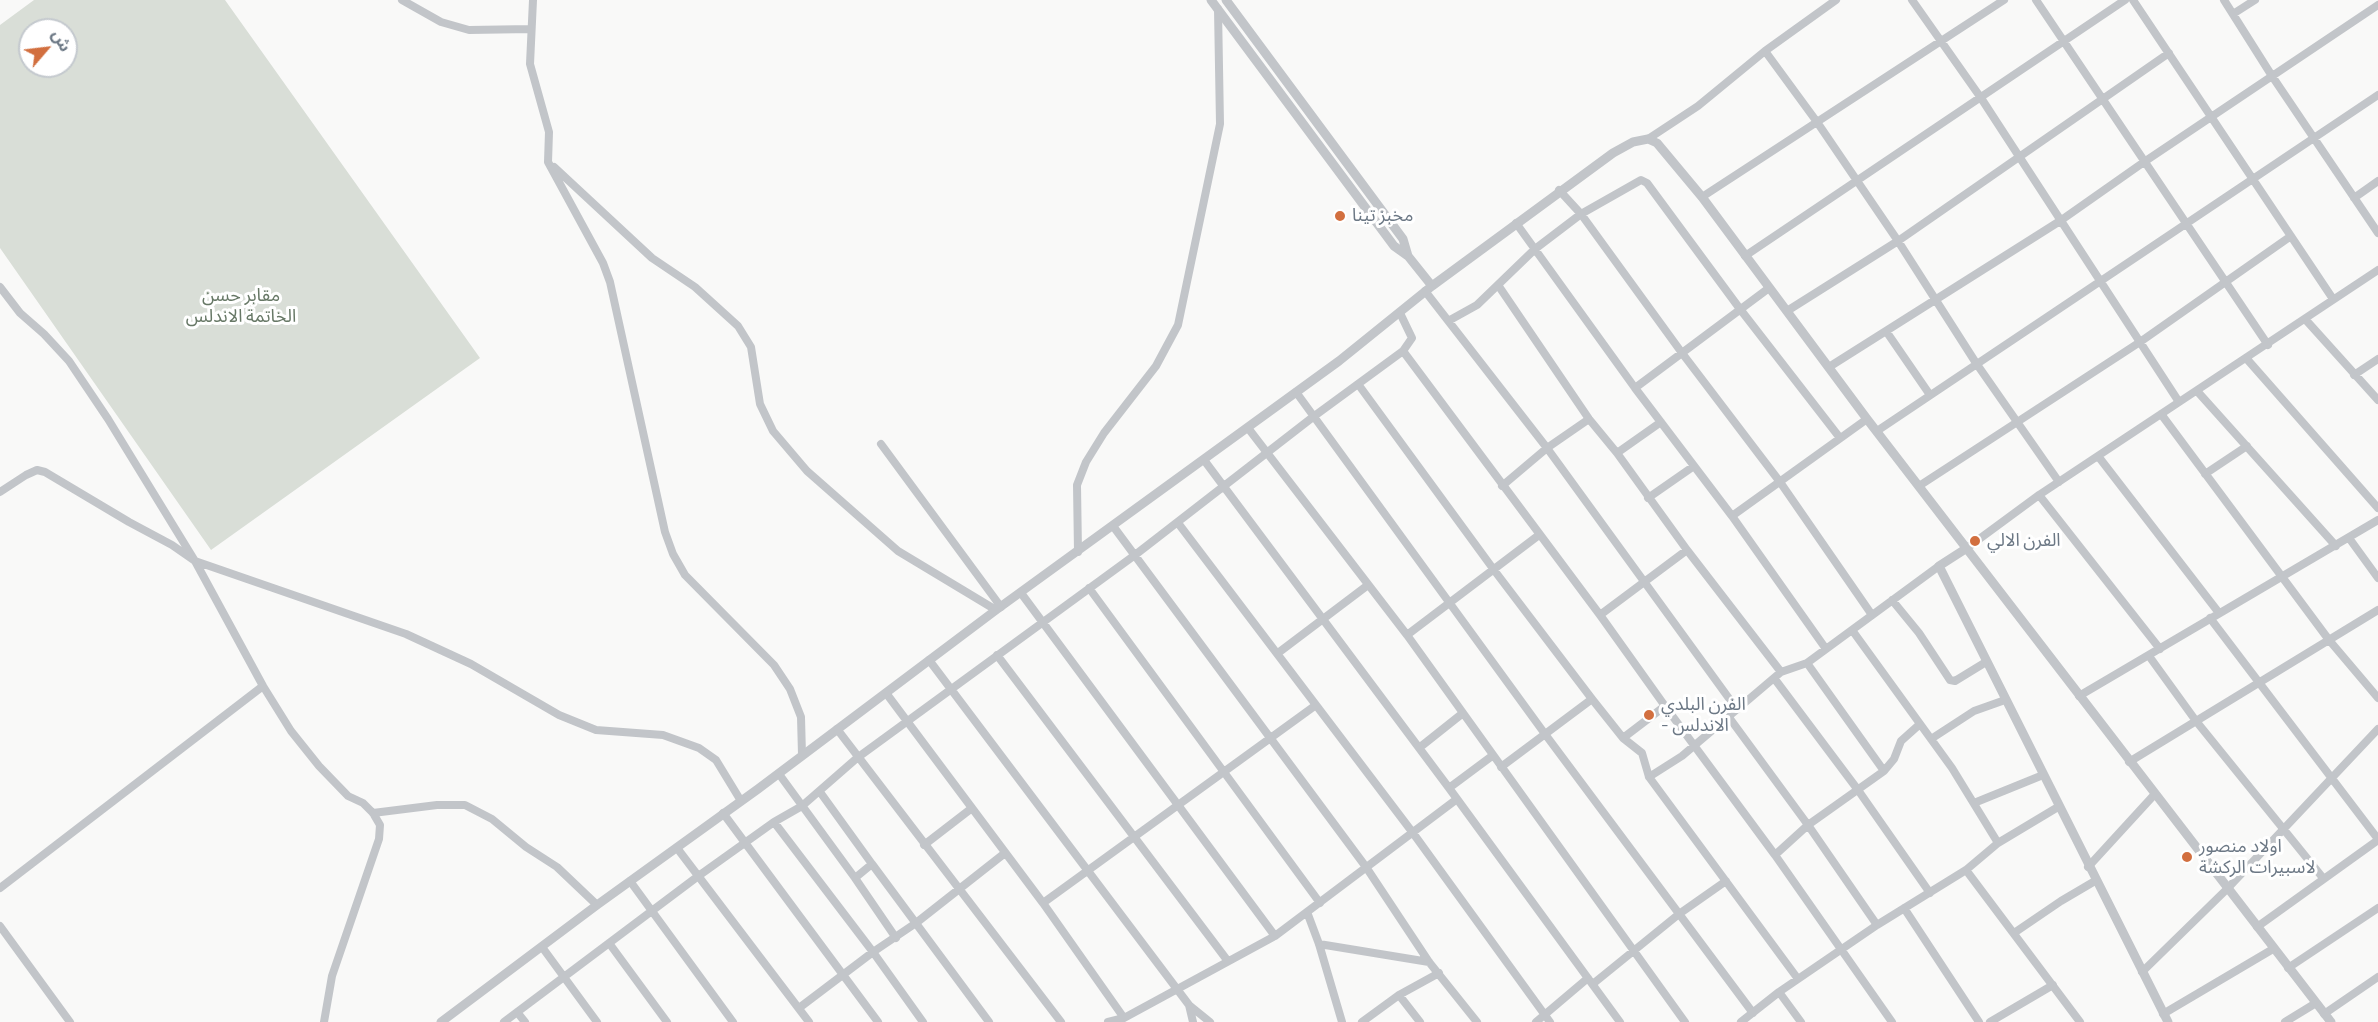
<!DOCTYPE html>
<meta charset="utf-8">
<style>
body{margin:0}
#map{position:relative;width:2378px;height:1022px;overflow:hidden;background:#f9f9f8;font-family:Manrope,"Noto Sans Arabic",sans-serif}
canvas{display:block}
.north{position:absolute;left:18px;top:18px;width:60px;height:60px;box-sizing:border-box;background:#fff;border:2px solid #c4c9ce;border-radius:50%;rotate:62deg;font-size:16px;font-weight:700;line-height:24px;text-align:center;color:#6c7885}
.north::after{content:'';display:block;margin:auto;width:21px;height:27px;background:#d26f3f;clip-path:polygon(50% 0,100% 100%,50% 72%,0 100%)}
</style>
<div id="map">
<canvas width="2378" height="1022"></canvas>
<div class="north">ش</div>
</div>
<script>
const context = document.querySelector('canvas').getContext('2d');
context.lineJoin = 'round';
function fill(path, color) { context.fillStyle = color; context.fill(path, 'evenodd'); }
const toPath = rows => new Path2D(rows.map(r => 'M' + r).join(''));
function trace(path, color, width, dash) { context.strokeStyle = color; context.lineWidth = width; context.lineCap = dash ? 'butt' : 'round'; context.setLineDash(dash || []); context.stroke(path); }
function drawText(font, color, halo, rows, align = 'center') {
  context.font = font + ' Manrope,"Noto Sans Arabic",sans-serif'; context.lineWidth = 6; context.setLineDash([]); context.textBaseline = 'middle'; context.strokeStyle = halo; context.fillStyle = color; for (const [text, x, y, turn = 0] of rows) {
    context.save(); context.translate(x, y); context.rotate((+turn || 0) * Math.PI / 180); context.textAlign = isNaN(turn) ? turn : align; if (halo) context.strokeText(text, 0, 0); context.fillText(text, 0, 0); context.restore();
  }
}
const green = toPath([
 [34,0,225,0,480,358,211,550,0,248,0,25],
 [30,30,66,30,66,66,30,66]
]);
const minor = toPath([
 [402,0,441,22,469,30,531,29],
 [533,0,530,64,549,132,548,162,603,263,610,282,665,532,673,554,685,575,774,665,790,689,801,717,802,755],
 [1912,0,1981,98,2179,402],
 [2036,0,2268,345],
 [2133,0,2333,299],
 [2224,0,2272,76,2378,233],
 [2233,14,2255,0],
 [1765,51,1817,122,1898,241,1976,363,2059,482],
 [1648,139,1698,106,1765,51,1836,0],
 [554,167,652,258,695,287,738,326,751,347,760,404,773,431,807,471,898,551,996,610],
 [1559,190,1581,214,1682,353,1780,482,1872,615],
 [1702,197,2004,0],
 [2354,198,2378,181],
 [1516,223,1635,388,1732,516,1826,649],
 [1745,256,2125,0],
 [1498,285,1589,419,1617,453,1687,550,1781,672],
 [0,287,20,313,44,334,69,361,108,419,195,561,263,686,291,731,319,766,348,796,363,803,373,813,380,825,379,839,332,976,324,1022],
 [1425,291,1547,448,1736,708],
 [1787,311,1898,241,2169,53],
 [2305,319,2378,400],
 [1450,320,1477,305,1535,249,1581,214,1641,180,1647,183,1740,309,1840,438],
 [1886,331,1930,395],
 [1403,351,1600,615,1665,706,1775,855,1892,1022],
 [2246,358,2378,508],
 [1829,367,2060,221,2144,162,2378,5],
 [2354,375,2378,359],
 [1358,384,1494,570,1592,699,1623,738,1642,753,1649,777,1798,979],
 [1635,388,1769,288],
 [2197,391,2336,546],
 [1296,392,1545,734,1753,1013],
 [2161,414,2329,640,2378,698],
 [1248,428,1407,635,1685,1022],
 [1877,431,2378,95],
 [881,444,1001,607],
 [1617,453,1661,422],
 [2098,456,2219,613],
 [1204,460,1449,788,1620,1022],
 [2205,474,2247,446],
 [1502,486,1547,448,1589,419],
 [1919,486,2140,342,2291,236],
 [0,492,26,475,37,470,45,472,129,522,172,545,195,561,406,634,471,664,559,715,596,730,663,735,699,748,716,760,741,801],
 [2039,495,2160,649],
 [1648,498,1694,466],
 [1732,516,1867,419],
 [1178,523,1413,833,1550,1022],
 [1113,526,1366,867,1429,962,1477,1022],
 [2349,538,2378,578],
 [1967,548,2039,495,2378,270],
 [1078,552,1077,485,1086,462,1104,433,1156,366,1178,325,1220,124,1218,9],
 [1089,588,1320,903],
 [1021,593,1275,936],
 [1892,600,1919,633,1950,680,1955,681,1986,662],
 [1600,615,1687,550],
 [2210,618,2378,839],
 [1852,630,1952,768,1998,843],
 [1407,635,1539,535],
 [1278,653,1368,585],
 [997,655,1227,960],
 [2149,656,2196,721,2323,878],
 [929,660,1189,1005,1193,1022],
 [1807,663,1884,771],
 [1774,678,1858,790,1930,893],
 [886,693,1043,903,1124,1018],
 [2079,696,2378,520],
 [1728,716,1808,825,1877,925],
 [837,729,1061,1022],
 [1623,738,1665,706],
 [1931,739,1974,711,2005,700],
 [1419,748,1463,713],
 [2129,762,2378,610],
 [1501,767,1592,699],
 [779,774,855,878,896,938],
 [1649,777,1682,756,1781,672,1807,663,1939,566],
 [1449,788,1492,756],
 [820,792,872,864,855,878],
 [1974,803,2043,775],
 [373,813,437,805,465,805,492,819,526,847,557,867,597,905],
 [723,813,878,1022],
 [774,822,802,806,857,758,1135,555,1313,417,1403,351,1412,338,1400,313],
 [924,845,972,808],
 [677,848,809,1022],
 [1775,855,1808,825,1884,771,1894,759,1901,741,1920,724],
 [872,864,989,1022],
 [2088,867,2154,795],
 [1966,870,2080,1022],
 [630,881,733,1022],
 [0,888,263,686],
 [1043,903,1316,705],
 [1904,908,1979,1022],
 [1307,912,1319,944,1342,1022],
 [0,926,70,1022],
 [2257,927,2378,840],
 [2014,933,2061,901,2095,881],
 [609,943,667,1022],
 [1319,944,1429,962],
 [542,947,597,1022],
 [2288,968,2378,908],
 [2142,972,2227,889,2378,729],
 [1594,983,1679,914,1726,881],
 [1779,992,1801,1022],
 [1399,995,1420,1022],
 [1189,1005,1210,1022],
 [799,1008,873,952,916,923,1005,853],
 [517,1012,525,1022],
 [2163,1014,2273,949],
 [2324,1014,2378,977],
 [504,1022,697,877,774,822,873,952,923,1022],
 [1108,1022,1124,1018,1275,936,1457,799],
 [1362,1022,1399,995,1439,973],
 [1536,1022,1588,978],
 [1741,1022,1779,992,1877,925,1966,870,1998,843,2058,807],
 [1990,1022,2053,985],
 [2285,1022,2316,1003]
]);
const tertiary = toPath([
 [1211,0,1394,246,1408,256,1432,286,1613,153,1633,142,1648,139,1657,143,1702,197,1867,419,2331,1022],
 [1226,0,1403,239,1408,256],
 [1967,548,1939,566,2168,1022],
 [441,1022,597,905,758,789,996,610,1339,361,1432,286]
]);
const markers = [
 [1340,216,6,"#d26f3f"],
 [1975,541,6,"#d26f3f"],
 [1649,715,6,"#d26f3f"],
 [2187,857,6,"#d26f3f"]
];
const poiNames = [
 ["مخبز تينا",1352,216],
 ["الفرن الالي",1987,541],
 ["الفرن البلدي",1661,705],
 ["- الاندلس",1661,726],
 ["اولاد منصور",2199,847],
 ["لاسبيرات الركشة",2199,868]
];
const parkNames = [
 ["مقابر حسن",241,296],
 ["الخاتمة الاندلس",241,317]
];
fill(green, '#d9ded7');
trace(minor, '#c2c5c9', 8);
trace(tertiary, '#c2c5c9', 9);
for (const [x, y, r, color] of markers) { const dot = new Path2D(); dot.arc(x, y, r, 0, 2 * Math.PI); context.fillStyle = color; context.fill(dot); trace(dot, '#fff', 2); }
drawText('18px', '#6c7885', '#fff', poiNames, 'left');
drawText('18px', '#677866', '#fff', parkNames);
</script>
